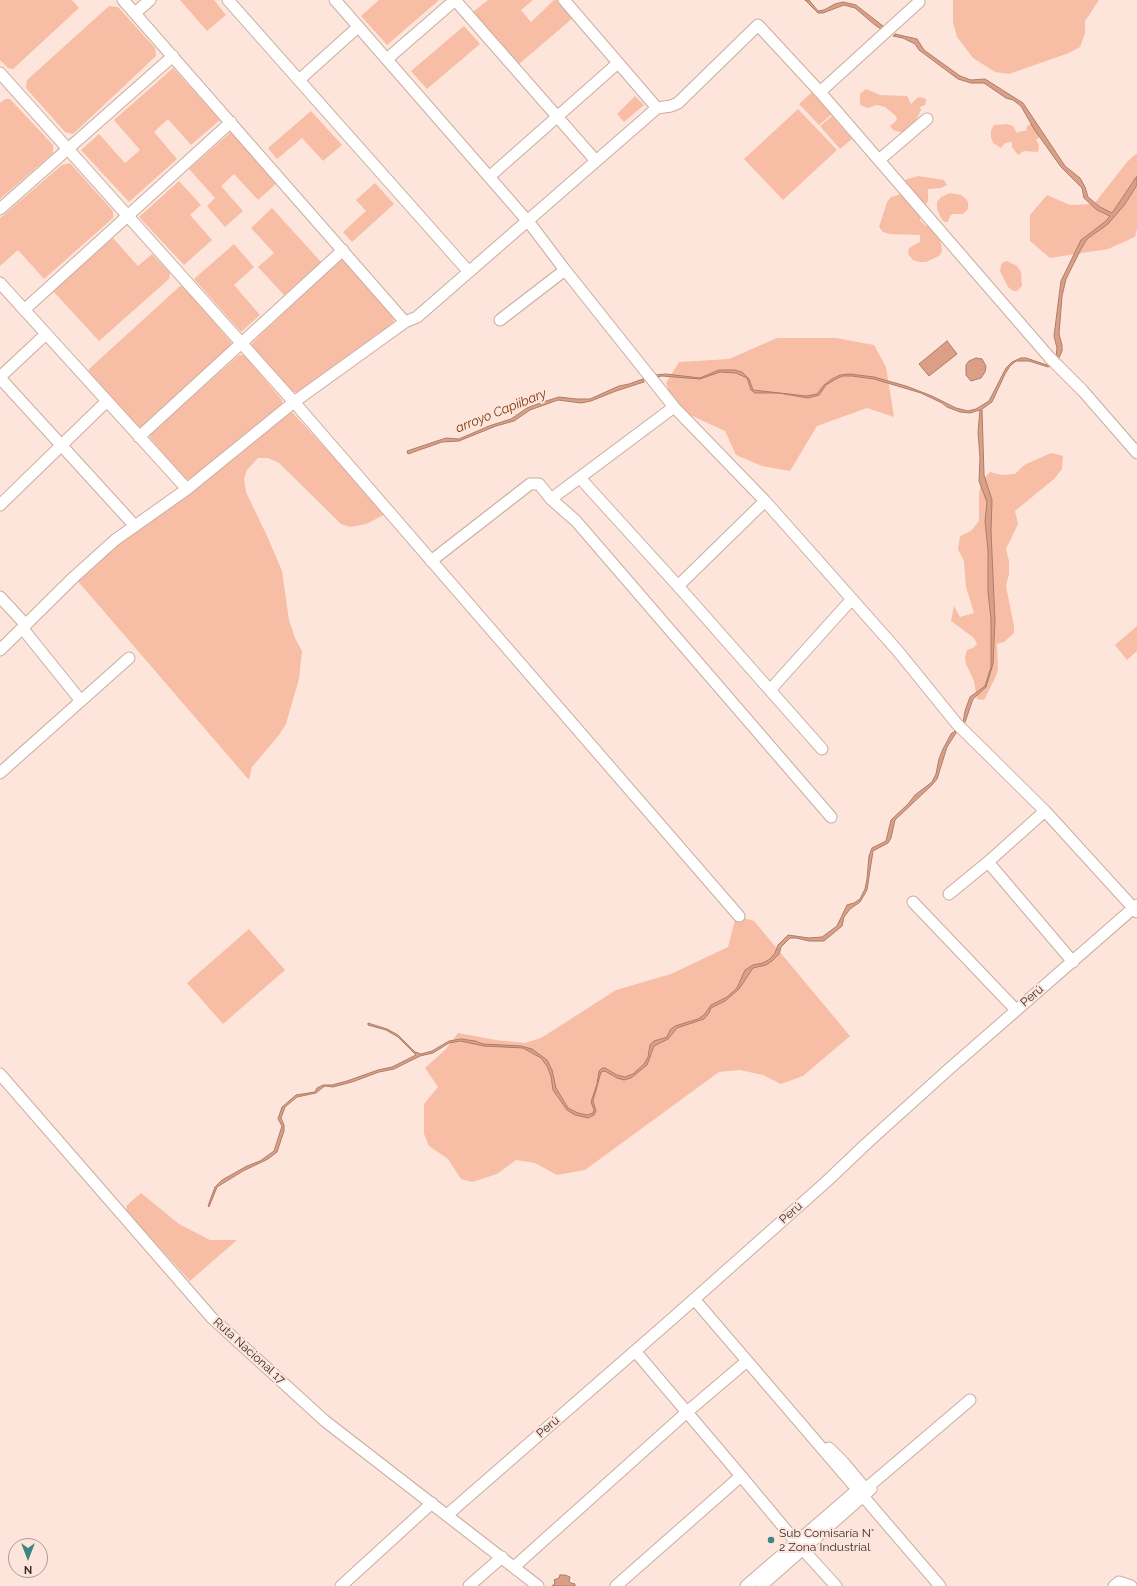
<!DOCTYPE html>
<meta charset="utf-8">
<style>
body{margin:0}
#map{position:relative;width:1137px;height:1586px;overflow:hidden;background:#fde5db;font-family:Raleway,sans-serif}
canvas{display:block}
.north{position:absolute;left:8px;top:1538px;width:40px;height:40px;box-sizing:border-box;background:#fde5db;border:1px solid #af9c95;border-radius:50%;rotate:180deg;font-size:11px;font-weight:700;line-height:16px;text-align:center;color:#3b2f2b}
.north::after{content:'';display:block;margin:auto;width:14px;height:18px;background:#3d8685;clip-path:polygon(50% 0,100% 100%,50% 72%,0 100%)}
</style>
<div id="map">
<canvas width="1137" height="1586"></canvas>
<div class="north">N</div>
</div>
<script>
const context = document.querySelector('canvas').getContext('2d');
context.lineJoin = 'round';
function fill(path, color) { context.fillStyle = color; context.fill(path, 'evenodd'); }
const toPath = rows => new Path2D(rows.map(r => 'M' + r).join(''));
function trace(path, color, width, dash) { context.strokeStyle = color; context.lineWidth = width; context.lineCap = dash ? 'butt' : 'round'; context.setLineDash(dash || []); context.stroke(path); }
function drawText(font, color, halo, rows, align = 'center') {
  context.font = font + ' Raleway,sans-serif'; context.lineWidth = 4; context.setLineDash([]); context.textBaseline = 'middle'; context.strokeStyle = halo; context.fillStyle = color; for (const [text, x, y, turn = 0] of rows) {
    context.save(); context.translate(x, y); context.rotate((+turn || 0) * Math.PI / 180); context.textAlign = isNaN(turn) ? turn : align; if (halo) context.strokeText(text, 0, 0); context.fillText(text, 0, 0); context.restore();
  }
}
const green = toPath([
 [0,0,72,0,79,8,13,69,8,68,0,60],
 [180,0,214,0,226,15,207,31],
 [379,0,439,0,387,45,361,16],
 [488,0,533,0,521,10,531,22,554,0,557,0,573,18,519,64,473,12],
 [953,0,1099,0,1085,21,1085,33,1080,47,1069,53,1009,74,995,72,973,58,957,37,953,22],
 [109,6,118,7,155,48,156,56,73,134,65,132,26,88,27,80],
 [464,26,480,44,427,89,411,71],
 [173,68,220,120,191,145,168,119,154,132,177,159,129,202,81,150,99,134,125,163,140,150,114,120],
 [866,89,880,95,907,96,911,104,917,98,920,97,926,99,926,102,925,105,920,107,921,110,913,126,904,133,893,130,890,126,897,120,896,116,885,107,877,105,868,108,860,105,860,94],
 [812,92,832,114,819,125,799,104],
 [635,96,644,105,624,122,617,114],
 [5,99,10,99,53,145,53,153,0,199,0,103],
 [798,109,837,150,783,200,744,159],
 [311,111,342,145,323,161,302,138,277,159,268,148],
 [832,116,852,139,840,149,820,126],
 [1033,123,1039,126,1041,132,1038,139,1036,139,1039,145,1038,152,1024,151,1018,155,1012,147,1012,142,1005,143,1001,148,993,143,991,137,991,130,994,125,1007,124,1013,126,1017,133,1021,131,1026,131,1027,126],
 [231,132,277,183,258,200,234,174,221,186,243,211,225,227,207,206,215,198,189,169],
 [1137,153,1137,229,1135,237,1108,249,1050,258,1030,241,1030,215,1047,195,1070,205,1094,204,1127,162],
 [70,163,113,211,113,218,44,279,18,250,0,266,0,218,62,165],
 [918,176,944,180,947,185,941,188,928,189,928,201,920,213,920,220,925,225,937,231,941,244,942,251,939,256,926,262,919,262,913,260,908,254,909,248,920,242,920,235,890,234,883,232,879,227,887,202,891,197,904,193,905,180],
 [179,181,201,205,190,215,212,240,184,265,139,217],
 [375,183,394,204,352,242,343,232,366,211,356,200],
 [950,193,961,195,966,199,968,202,968,209,963,214,953,214,950,216,948,222,945,222,942,220,937,209,937,202,941,197],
 [272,208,321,262,284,295,258,267,274,253,251,228],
 [113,238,138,266,152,254,170,273,169,279,99,341,53,291],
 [234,244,254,267,234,285,260,315,241,332,194,279],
 [341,259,345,260,394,317,393,323,297,392,292,392,251,346,253,342],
 [1007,261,1017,266,1021,272,1022,286,1017,291,1013,291,1008,287,1000,271,1001,265,1003,262],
 [180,286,184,287,231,342,231,345,141,427,137,427,88,373,89,369],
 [777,338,836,338,874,345,886,367,894,417,867,408,817,426,790,471,762,466,736,455,725,431,675,408,666,383,679,362,729,359],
 [239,355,244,355,282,400,282,404,191,480,185,479,150,438,151,433],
 [288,412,293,413,386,514,366,524,350,527,341,524,279,463,268,458,258,458,247,470,244,479,246,492,268,538,282,571,289,620,295,638,302,651,299,679,286,724,279,735,252,767,249,780,76,579,110,550],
 [1051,453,1063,456,1062,469,1054,479,1015,511,1018,524,1006,549,1009,561,1009,574,1006,586,1014,626,1014,633,1004,642,997,644,998,670,996,676,984,700,977,699,974,681,966,664,965,657,967,650,973,648,977,644,974,638,951,621,954,606,960,617,974,613,966,587,964,561,958,549,960,536,971,531,979,521,979,495,981,482,990,472,1002,475,1015,474,1024,465],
 [1137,626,1137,651,1127,660,1115,645],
 [736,916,754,921,850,1036,803,1076,781,1084,763,1075,740,1070,719,1072,585,1170,557,1175,535,1163,516,1160,497,1174,472,1182,461,1179,448,1159,429,1146,424,1134,424,1104,438,1087,425,1068,445,1050,458,1033,496,1040,525,1043,541,1038,616,990,671,974,728,947],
 [249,929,285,970,223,1024,187,983],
 [141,1193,179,1224,210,1240,237,1240,190,1281,126,1211,127,1205]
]);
const water = toPath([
 [805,0,809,0,818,11,824,10,835,4,843,2,856,5,883,26,881,29,875,25,855,8,844,5,823,13,818,13,805,0],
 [895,34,917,39,924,50,960,76,971,80,985,79,1023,103,1065,166,1080,178,1085,187,1088,197,1100,207,1112,213,1137,176,1137,185,1125,204,1108,224,1087,239,1081,249,1066,279,1062,296,1059,334,1062,345,1062,351,1058,360,1056,357,1057,348,1054,336,1061,281,1081,240,1106,221,1110,216,1097,210,1084,198,1082,188,1061,167,1034,129,1021,106,1013,100,1006,98,984,83,971,83,958,79,919,50,915,44,903,38,893,36,895,34],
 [947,341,957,354,929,376,919,364,947,341],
 [976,358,982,359,986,366,985,372,981,378,971,381,966,375,966,365,969,361,976,358],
 [1021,358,1026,358,1047,365,1053,365,1048,367,1029,361,1016,361,1010,366,1005,374,992,402,982,409,984,475,992,500,991,531,995,621,993,664,986,687,973,699,964,725,963,723,965,711,970,697,985,686,991,667,991,619,988,592,988,550,985,521,987,502,979,481,980,458,978,432,980,410,970,413,960,412,947,407,942,403,921,393,874,379,852,376,843,376,836,379,826,385,819,395,808,398,779,393,755,393,751,390,747,378,736,373,720,372,700,379,662,376,656,377,655,375,666,374,700,378,719,370,734,370,742,372,749,379,753,390,806,396,817,394,824,385,832,379,840,375,850,374,874,377,906,386,932,396,956,408,968,411,976,409,989,401,1006,368,1012,362,1021,358],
 [643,379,644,382,616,391,591,401,581,403,558,400,530,410,514,421,496,426,459,441,442,442,408,454,407,451,446,438,459,439,489,426,511,419,527,408,543,402,559,397,576,399,590,399,619,386,629,384,643,379],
 [955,731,956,733,947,747,937,779,932,785,895,820,891,838,888,843,873,851,867,890,860,902,850,909,844,917,842,926,824,941,809,941,796,938,790,938,781,947,779,954,772,961,766,965,753,968,739,989,725,1001,711,1008,709,1013,704,1019,677,1028,668,1039,654,1046,647,1065,631,1078,624,1080,617,1078,605,1071,601,1072,593,1101,596,1111,594,1115,588,1118,584,1117,575,1115,567,1110,553,1090,551,1076,547,1066,541,1058,523,1048,484,1046,460,1041,449,1043,433,1053,420,1056,394,1069,379,1072,352,1082,333,1087,325,1086,322,1088,316,1093,297,1097,285,1107,281,1118,284,1125,284,1131,277,1152,268,1159,243,1171,217,1187,209,1207,208,1206,215,1187,222,1180,247,1166,260,1161,274,1151,282,1126,278,1119,282,1107,296,1095,315,1092,317,1088,323,1085,332,1085,347,1081,378,1070,392,1067,416,1055,398,1037,386,1030,368,1025,368,1023,387,1029,398,1035,415,1052,421,1054,432,1051,449,1041,461,1039,475,1041,483,1044,521,1046,532,1049,547,1060,552,1070,556,1088,568,1108,578,1113,587,1115,593,1113,594,1110,591,1102,597,1084,599,1071,602,1068,605,1068,617,1075,625,1077,633,1074,644,1064,648,1057,650,1045,654,1041,667,1037,670,1030,675,1026,698,1019,704,1015,711,1005,727,997,737,988,745,970,753,965,763,963,770,959,775,953,778,945,788,935,809,938,822,937,837,926,847,905,854,903,860,899,865,889,867,879,869,856,872,848,886,841,891,820,908,804,915,795,932,782,936,774,939,759,943,749,951,734,955,731],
 [560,1575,565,1575,570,1577,569,1581,571,1583,575,1584,575,1586,552,1586,555,1583,554,1580,559,1578,560,1575]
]);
const minor = toPath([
 [123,0,405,322],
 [228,0,469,272],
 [335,0,531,225,565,270,674,407,765,501,897,650,957,724,1045,811,1137,912],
 [455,0,596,161],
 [564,0,657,108],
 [135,13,150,0],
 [387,59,455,0],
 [0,73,294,402,739,916],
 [299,80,358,27],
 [820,92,919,2],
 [879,160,927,119],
 [489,177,618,63],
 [0,209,173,56],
 [0,283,187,489],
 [24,310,231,122],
 [500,320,565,270],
 [0,377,46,334],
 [0,378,135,526],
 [139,437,343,250],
 [580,478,678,586,822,749],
 [551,499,674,407],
 [0,505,107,401],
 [431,561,530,484,539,484,551,499,576,521,831,817],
 [678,586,765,501],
 [0,597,26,625],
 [23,629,81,701],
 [0,650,74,577,115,540,187,489,294,402,405,322,417,317,657,108,671,106,678,103,758,25,820,92,1050,358,1083,391,1137,453],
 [770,690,852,599],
 [0,773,129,658],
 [1045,811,988,862,1073,962],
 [949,894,988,862],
 [913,902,1016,1010],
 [0,1074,212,1318,325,1421,538,1586],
 [694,1299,940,1586],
 [635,1351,741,1476,796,1542,836,1586],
 [869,1486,970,1400],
 [447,1515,673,1318,826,1182,867,1143,949,1069,1137,905],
 [514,1567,687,1412,747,1361],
 [341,1586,432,1503],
 [469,1586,502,1557],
 [616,1586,741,1476],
 [746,1586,857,1490,863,1488],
 [761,1586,871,1489,869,1486,864,1487,843,1462,829,1448],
 [1114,1586,1119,1582,1131,1586]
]);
const markers = [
 [771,1540,4,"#3d8685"]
];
const streetNames = [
 ["Perú",1032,996,-41],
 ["Perú",791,1213,-42],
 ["Ruta Nacional 17",249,1351,42],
 ["Perú",548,1427,-41]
];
const poiNames = [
 ["Sub Comisaría N°",779,1533],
 ["2 Zona Industrial",779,1547]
];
const waterNames = [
 ["arroyo Capiibary",501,411,-22]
];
fill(green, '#f8bea5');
fill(water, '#db9f85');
trace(water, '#ab7d6a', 1);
trace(minor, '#c9ada1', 13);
trace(minor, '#fff', 11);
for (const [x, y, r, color] of markers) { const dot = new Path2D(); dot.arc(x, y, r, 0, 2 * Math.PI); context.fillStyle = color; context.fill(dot); trace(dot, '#fde5db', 1.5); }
drawText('12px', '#3b2f2b', '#fde5db', streetNames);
drawText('12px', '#3b2f2b', '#fde5db', poiNames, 'left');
drawText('italic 13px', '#7d350f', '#fde5db', waterNames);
</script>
